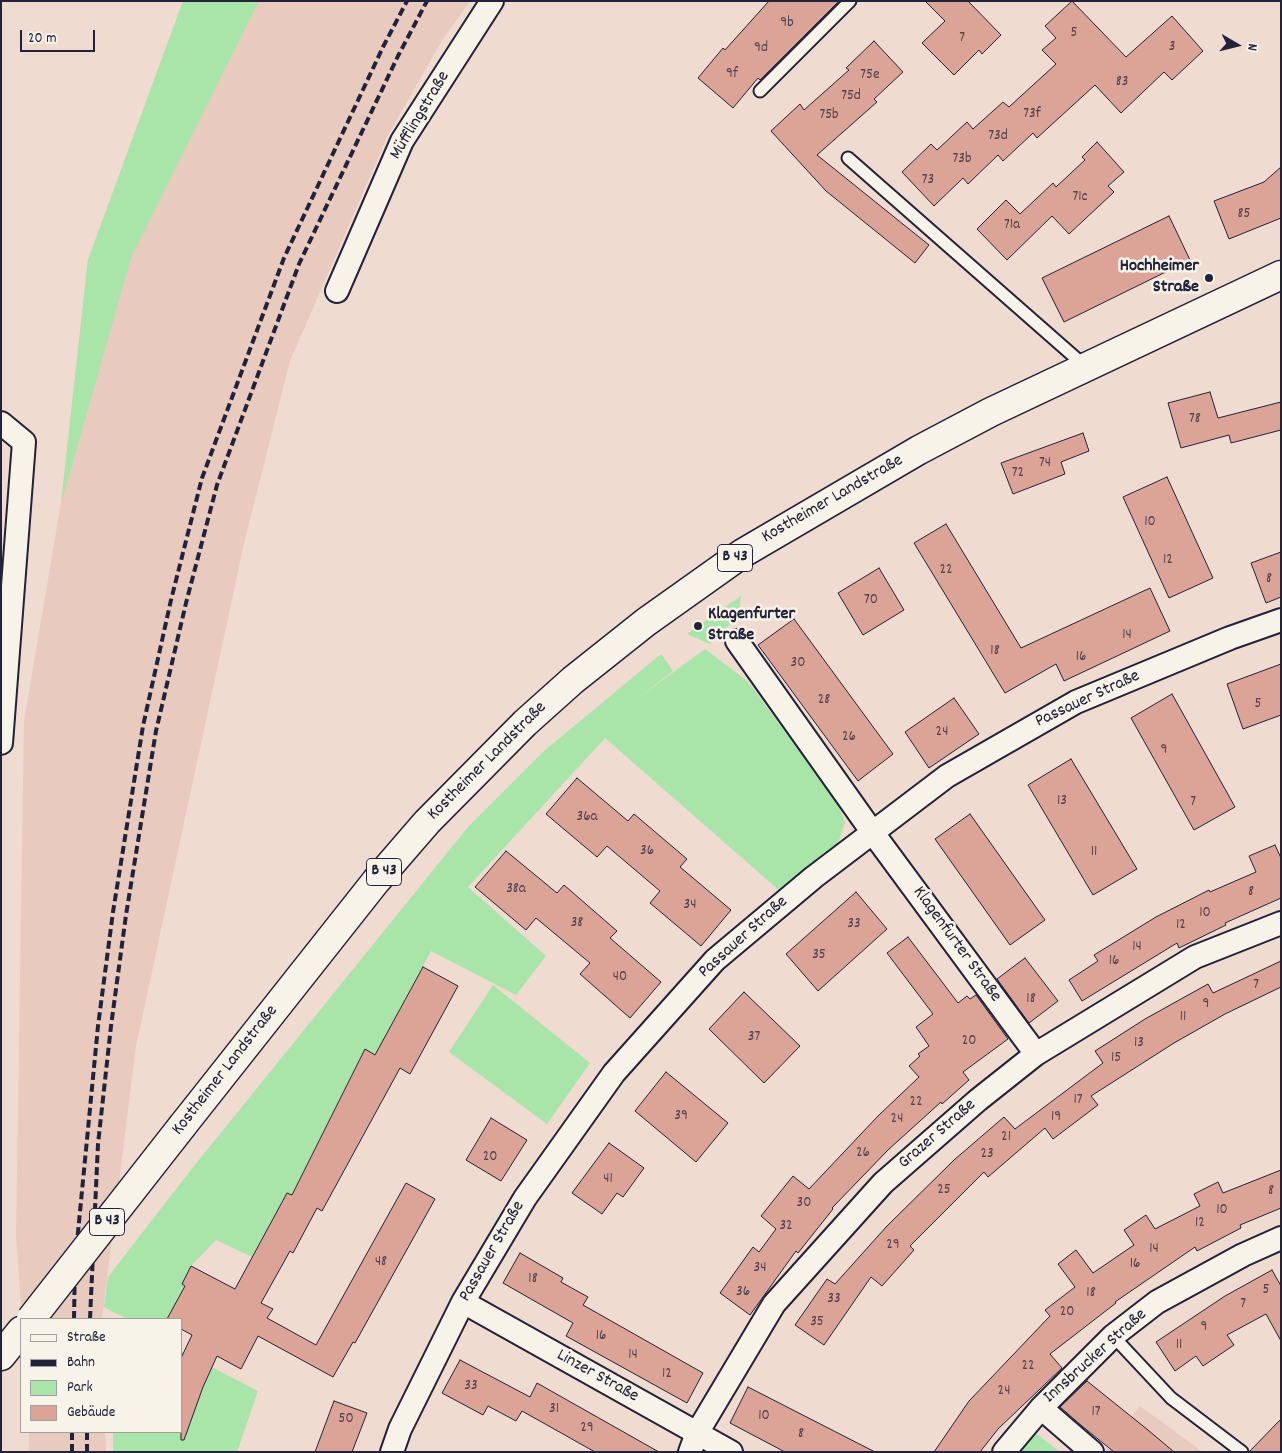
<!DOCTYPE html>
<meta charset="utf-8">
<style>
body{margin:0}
#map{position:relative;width:1282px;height:1453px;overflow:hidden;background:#efdbd0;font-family:Dekko,sans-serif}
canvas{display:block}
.frame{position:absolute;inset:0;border:2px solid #22223b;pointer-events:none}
.legend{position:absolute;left:20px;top:1318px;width:162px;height:115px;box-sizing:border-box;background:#f7f3e8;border:1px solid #a29fa3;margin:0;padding:6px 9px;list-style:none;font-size:15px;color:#22223b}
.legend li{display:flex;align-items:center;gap:10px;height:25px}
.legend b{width:25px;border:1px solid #a29fa3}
.north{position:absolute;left:1212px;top:20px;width:50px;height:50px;-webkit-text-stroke:4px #f7f3e8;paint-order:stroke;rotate:98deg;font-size:14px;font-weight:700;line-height:20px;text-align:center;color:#22223b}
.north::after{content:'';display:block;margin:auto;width:18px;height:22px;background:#22223b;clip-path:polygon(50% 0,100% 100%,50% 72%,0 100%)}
.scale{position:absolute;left:20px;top:30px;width:75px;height:22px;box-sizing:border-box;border:2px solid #22223b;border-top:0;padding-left:6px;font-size:15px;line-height:18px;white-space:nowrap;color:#22223b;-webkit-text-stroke:4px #f7f3e8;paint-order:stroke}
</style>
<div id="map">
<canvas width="1282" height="1453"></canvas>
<div class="frame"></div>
<ul class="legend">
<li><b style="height:6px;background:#f7f3e8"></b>Straße</li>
<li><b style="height:6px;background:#22223b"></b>Bahn</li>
<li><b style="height:14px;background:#a9e4a9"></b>Park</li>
<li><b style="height:14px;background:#dca397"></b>Gebäude</li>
</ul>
<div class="north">N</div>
<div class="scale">20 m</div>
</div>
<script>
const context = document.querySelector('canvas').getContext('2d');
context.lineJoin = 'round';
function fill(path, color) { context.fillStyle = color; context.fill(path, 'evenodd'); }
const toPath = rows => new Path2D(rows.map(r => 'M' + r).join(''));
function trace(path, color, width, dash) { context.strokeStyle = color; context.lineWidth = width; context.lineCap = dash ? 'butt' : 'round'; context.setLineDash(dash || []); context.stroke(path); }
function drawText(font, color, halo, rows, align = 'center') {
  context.font = font + ' Dekko,sans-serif'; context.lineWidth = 5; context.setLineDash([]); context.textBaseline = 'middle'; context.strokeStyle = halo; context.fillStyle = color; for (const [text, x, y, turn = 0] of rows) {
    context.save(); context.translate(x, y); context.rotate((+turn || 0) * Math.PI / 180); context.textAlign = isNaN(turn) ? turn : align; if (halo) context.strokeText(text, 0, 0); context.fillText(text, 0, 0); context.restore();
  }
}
const built = toPath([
 [183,1,470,1,443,39,388,135,290,361,245,539,136,1046,102,1319,22,1319,16,1235,24,721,61,503,88,260],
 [1140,1406,1203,1452,1108,1452,1106,1450],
 [29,1432,105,1432,106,1452,29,1452]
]);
const green = toPath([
 [183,1,259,1,131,258,61,504,88,260],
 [741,596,739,615,710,644,687,634],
 [705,649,746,680,753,688,839,806,845,823,835,852,781,892,605,738,468,887,546,956,516,995,431,951,375,1055,365,1049,292,1195,287,1193,252,1257,216,1240,191,1266,182,1284,185,1286,167,1319,127,1319,104,1307,108,1277,190,1171,468,827,544,751,661,654,673,671,638,698],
 [493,985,590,1063,547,1124,449,1052],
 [181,1351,258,1391,237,1452,113,1452,113,1432,181,1432],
 [1029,1428,1060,1452,1013,1452]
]);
const building = toPath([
 [769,1,839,1,760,80,758,78,733,108,698,78,723,48,725,50,769,1],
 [925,1,968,1,1001,35,982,54,979,50,954,75,922,43,945,21,925,1],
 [1072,1,1126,57,1172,16,1203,51,1172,80,1164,72,1121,113,1095,85,1037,138,1033,133,1003,161,998,155,968,184,963,178,934,206,902,172,931,144,937,150,967,122,973,129,1003,102,1009,107,1056,64,1042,50,1056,38,1045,26,1072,1],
 [874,41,903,72,874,99,877,102,817,155,929,245,915,263,826,191,771,131,800,104,804,110,849,70,846,68,874,41],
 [1097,142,1124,172,1108,186,1114,192,1069,234,1052,216,1007,260,977,229,1006,200,1020,214,1053,183,1056,187,1085,160,1082,157,1097,142],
 [1281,167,1281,218,1229,239,1214,201,1264,182,1281,167],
 [1169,216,1190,260,1064,322,1042,278,1169,216],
 [1210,392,1218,418,1281,402,1281,430,1231,443,1229,435,1181,448,1168,403,1210,392],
 [1083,433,1089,451,1061,462,1065,474,1013,494,1001,463,1083,433],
 [1167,477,1213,578,1169,598,1123,497,1167,477],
 [946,524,1021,648,1150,588,1170,631,1064,681,1056,664,1005,693,914,543,946,524],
 [1281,552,1281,597,1266,603,1251,563,1281,552],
 [879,568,904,610,863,635,838,593,879,568],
 [794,619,893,754,858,781,758,645,794,619],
 [1281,664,1281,715,1243,729,1227,684,1281,664],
 [1172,694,1235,807,1194,830,1131,718,1172,694],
 [954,698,979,734,929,768,905,732,954,698],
 [1071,759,1137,869,1093,895,1028,785,1071,759],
 [577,778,628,821,634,814,687,859,680,867,731,910,701,946,650,903,660,891,607,846,597,857,546,814,577,778],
 [970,814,1045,920,1010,945,935,839,970,814],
 [1275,845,1281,858,1281,898,1225,923,1226,925,1179,948,1177,943,1082,1001,1069,980,1098,961,1094,955,1156,917,1209,890,1210,892,1256,872,1249,856,1275,845],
 [506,851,557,893,564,885,617,931,610,938,661,982,630,1018,580,974,590,963,536,918,526,930,475,887,506,851],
 [856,892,887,929,818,991,786,954,856,892],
 [908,937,958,1003,967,996,970,999,976,995,1008,1039,963,1072,969,1080,942,1104,941,1102,888,1150,832,1208,833,1209,798,1253,796,1251,750,1315,720,1293,753,1247,759,1252,776,1229,761,1216,793,1176,809,1189,878,1116,919,1077,909,1066,920,1056,918,1054,929,1046,916,1027,933,1014,887,953,908,937],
 [1025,958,1058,1001,1029,1023,997,979,1025,958],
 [1281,961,1281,987,1225,1014,1174,1043,1091,1096,1098,1105,1053,1139,1045,1128,988,1177,984,1172,910,1246,914,1250,882,1286,871,1277,824,1345,795,1325,827,1279,835,1284,887,1226,954,1160,1004,1117,1015,1129,1103,1063,1095,1051,1145,1019,1208,984,1213,993,1281,961],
 [423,967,458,986,410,1074,400,1068,322,1211,317,1208,293,1253,290,1251,261,1303,273,1309,267,1318,316,1345,406,1183,435,1199,355,1343,353,1342,333,1377,258,1336,241,1369,217,1356,203,1387,184,1440,181,1440,181,1358,192,1335,181,1329,181,1319,167,1319,185,1286,182,1284,191,1266,235,1289,287,1193,292,1195,365,1049,375,1055,423,967],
 [744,992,800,1046,764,1083,709,1029,744,992],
 [666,1072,728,1123,696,1162,635,1111,666,1072],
 [491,1118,527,1140,501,1181,466,1160,491,1118],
 [609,1143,644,1168,623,1197,617,1193,602,1214,572,1193,609,1143],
 [1281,1170,1281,1208,1240,1225,1241,1228,1197,1251,1195,1247,1115,1302,1116,1303,1050,1354,1062,1368,998,1429,980,1452,934,1452,969,1401,1050,1316,1045,1310,1075,1287,1058,1264,1076,1250,1093,1273,1134,1245,1124,1230,1146,1215,1155,1229,1200,1206,1194,1194,1218,1182,1223,1193,1281,1170],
 [520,1253,563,1278,561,1282,588,1297,583,1305,703,1373,687,1403,566,1336,573,1323,503,1283,520,1253],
 [1272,1270,1281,1286,1281,1341,1266,1314,1227,1335,1234,1345,1203,1366,1196,1356,1175,1371,1156,1342,1225,1296,1272,1270],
 [460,1360,530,1397,537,1383,659,1452,595,1452,522,1411,516,1421,488,1406,483,1415,442,1393,460,1360],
 [1087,1381,1148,1430,1174,1452,1114,1452,1082,1426,1060,1407,1087,1381],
 [748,1387,875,1452,785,1452,730,1423,748,1387],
 [334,1401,367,1413,352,1452,315,1452,334,1401],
 [1281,1419,1281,1452,1249,1452,1281,1419]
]);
const service = toPath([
 [760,91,850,1],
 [848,158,1086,367],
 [1113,1336,1171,1398,1242,1452]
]);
const minor = toPath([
 [337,291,402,141,492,1],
 [1,423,24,442,1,743],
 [737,641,873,833,1036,1054],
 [463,1302,731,1452],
 [1041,1408,1092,1452],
 [392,1452,400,1429,463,1302,525,1198,614,1073,715,960,814,877,947,776,1076,702,1230,638,1281,620],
 [690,1452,697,1433,774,1304,883,1183,978,1100,1036,1054,1195,957,1281,923],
 [1004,1452,1041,1408,1113,1336,1157,1302,1243,1255,1281,1238]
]);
const primary = toPath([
 [183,1125,376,881,427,822,525,723,573,680,646,622,743,553,919,450,991,412,1281,275],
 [1,1356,21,1331]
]);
const rail = toPath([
 [74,1319,75,1263,98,1026,113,912,143,726,171,600,202,478,284,258,383,47,407,1],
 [90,1319,98,1144,111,1026,126,915,156,731,186,603,217,485,299,264,398,56,427,1],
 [72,1432,72,1452],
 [87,1432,87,1452]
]);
const primaryBridge = toPath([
 [31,1319,183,1125]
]);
const markers = [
 [1209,278,5,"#22223b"],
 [698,626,5,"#22223b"]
];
const numberNames = [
 ["9b",787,24],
 ["5",1074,34],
 ["7",962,39],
 ["3",1172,48],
 ["9d",761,49],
 ["9f",732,75],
 ["75e",870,76],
 ["83",1122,83],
 ["75d",851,97],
 ["73f",1032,115],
 ["75b",829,116],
 ["73d",998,137],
 ["73b",962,160],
 ["73",928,181],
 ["71c",1080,198],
 ["85",1244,215],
 ["71a",1012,226],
 ["78",1195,420],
 ["74",1045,464],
 ["72",1018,474],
 ["10",1150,523],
 ["12",1168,561],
 ["22",946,571],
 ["8",1269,580],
 ["70",871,601],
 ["14",1127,636],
 ["18",995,652],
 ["16",1081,658],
 ["30",798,664],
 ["28",824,701],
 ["5",1258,705],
 ["24",942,733],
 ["26",849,738],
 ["9",1164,751],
 ["13",1062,802],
 ["7",1193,803],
 ["36a",587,818],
 ["36",647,852],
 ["11",1094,853],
 ["38a",516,890],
 ["8",1251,893],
 ["34",690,906],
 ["10",1205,914],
 ["38",577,924],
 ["33",854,925],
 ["12",1181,926],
 ["14",1137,948],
 ["35",819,956],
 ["16",1114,962],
 ["40",620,978],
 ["7",1256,986],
 ["18",1031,1000],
 ["9",1206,1005],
 ["11",1183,1018],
 ["37",754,1038],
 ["20",969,1042],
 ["13",1139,1044],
 ["15",1116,1059],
 ["17",1078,1101],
 ["22",916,1103],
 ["39",681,1117],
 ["19",1056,1118],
 ["24",897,1120],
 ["21",1006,1138],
 ["26",863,1154],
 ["23",987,1155],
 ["20",490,1158],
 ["41",608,1180],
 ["25",944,1191],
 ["8",1271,1192],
 ["30",804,1204],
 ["10",1222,1211],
 ["12",1200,1224],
 ["32",786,1227],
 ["29",893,1246],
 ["14",1154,1250],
 ["48",381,1263],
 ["16",1135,1265],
 ["34",760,1269],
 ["18",533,1280],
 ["5",1266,1291],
 ["36",743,1293],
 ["18",1091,1294],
 ["33",834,1300],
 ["7",1243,1305],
 ["20",1067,1313],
 ["35",817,1323],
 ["9",1204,1328],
 ["16",601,1337],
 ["11",1179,1346],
 ["14",633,1356],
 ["22",1028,1367],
 ["12",667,1375],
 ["33",471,1387],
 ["24",1004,1392],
 ["31",554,1410],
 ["17",1096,1413],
 ["10",764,1417],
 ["50",346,1420],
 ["29",587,1429],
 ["8",801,1435]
];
const shields = [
 [735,558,35],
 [384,872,35],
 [107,1222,35]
];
const shieldNames = [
 ["B 43",735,558],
 ["B 43",384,872],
 ["B 43",107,1222]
];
const streetNames = [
 ["Müfflingstraße",421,116,-59],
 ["Kostheimer Landstraße",833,500,-30],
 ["Passauer Straße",1088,700,-25],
 ["Kostheimer Landstraße",488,762,-45],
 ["Passauer Straße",744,938,-42],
 ["Klagenfurter Straße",956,945,54],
 ["Kostheimer Landstraße",226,1071,-52],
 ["Grazer Straße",938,1135,-41],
 ["Passauer Straße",493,1252,-60],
 ["Innsbrucker Straße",1096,1357,-42],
 ["Linzer Straße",597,1377,29]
];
const poiNames = [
 ["Hochheimer",1199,268],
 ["Straße",1199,289],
 ["Klagenfurter",708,616,"left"],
 ["Straße",708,637,"left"]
];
fill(built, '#e9cabf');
fill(green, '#a9e4a9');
fill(building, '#dca397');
trace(building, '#22223b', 1);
trace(service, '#22223b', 15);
trace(minor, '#22223b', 26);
trace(primary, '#22223b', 31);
trace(service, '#f7f3e8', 11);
trace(minor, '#f7f3e8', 22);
trace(primary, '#f7f3e8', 28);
trace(rail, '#22223b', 4, [8, 4]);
trace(primaryBridge, '#22223b', 31, []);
trace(primaryBridge, '#f7f3e8', 28);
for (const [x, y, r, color] of markers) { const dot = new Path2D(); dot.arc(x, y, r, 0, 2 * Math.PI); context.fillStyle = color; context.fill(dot); trace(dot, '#f7f3e8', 2); }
drawText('15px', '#504252', null, numberNames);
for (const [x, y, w] of shields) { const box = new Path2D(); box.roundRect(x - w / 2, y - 13.5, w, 27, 4); context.fillStyle = '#f7f3e8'; context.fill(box); trace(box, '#22223b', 1); }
drawText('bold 16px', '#22223b', null, shieldNames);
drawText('18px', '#22223b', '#f7f3e8', streetNames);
drawText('bold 18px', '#22223b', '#f7f3e8', poiNames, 'right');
</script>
